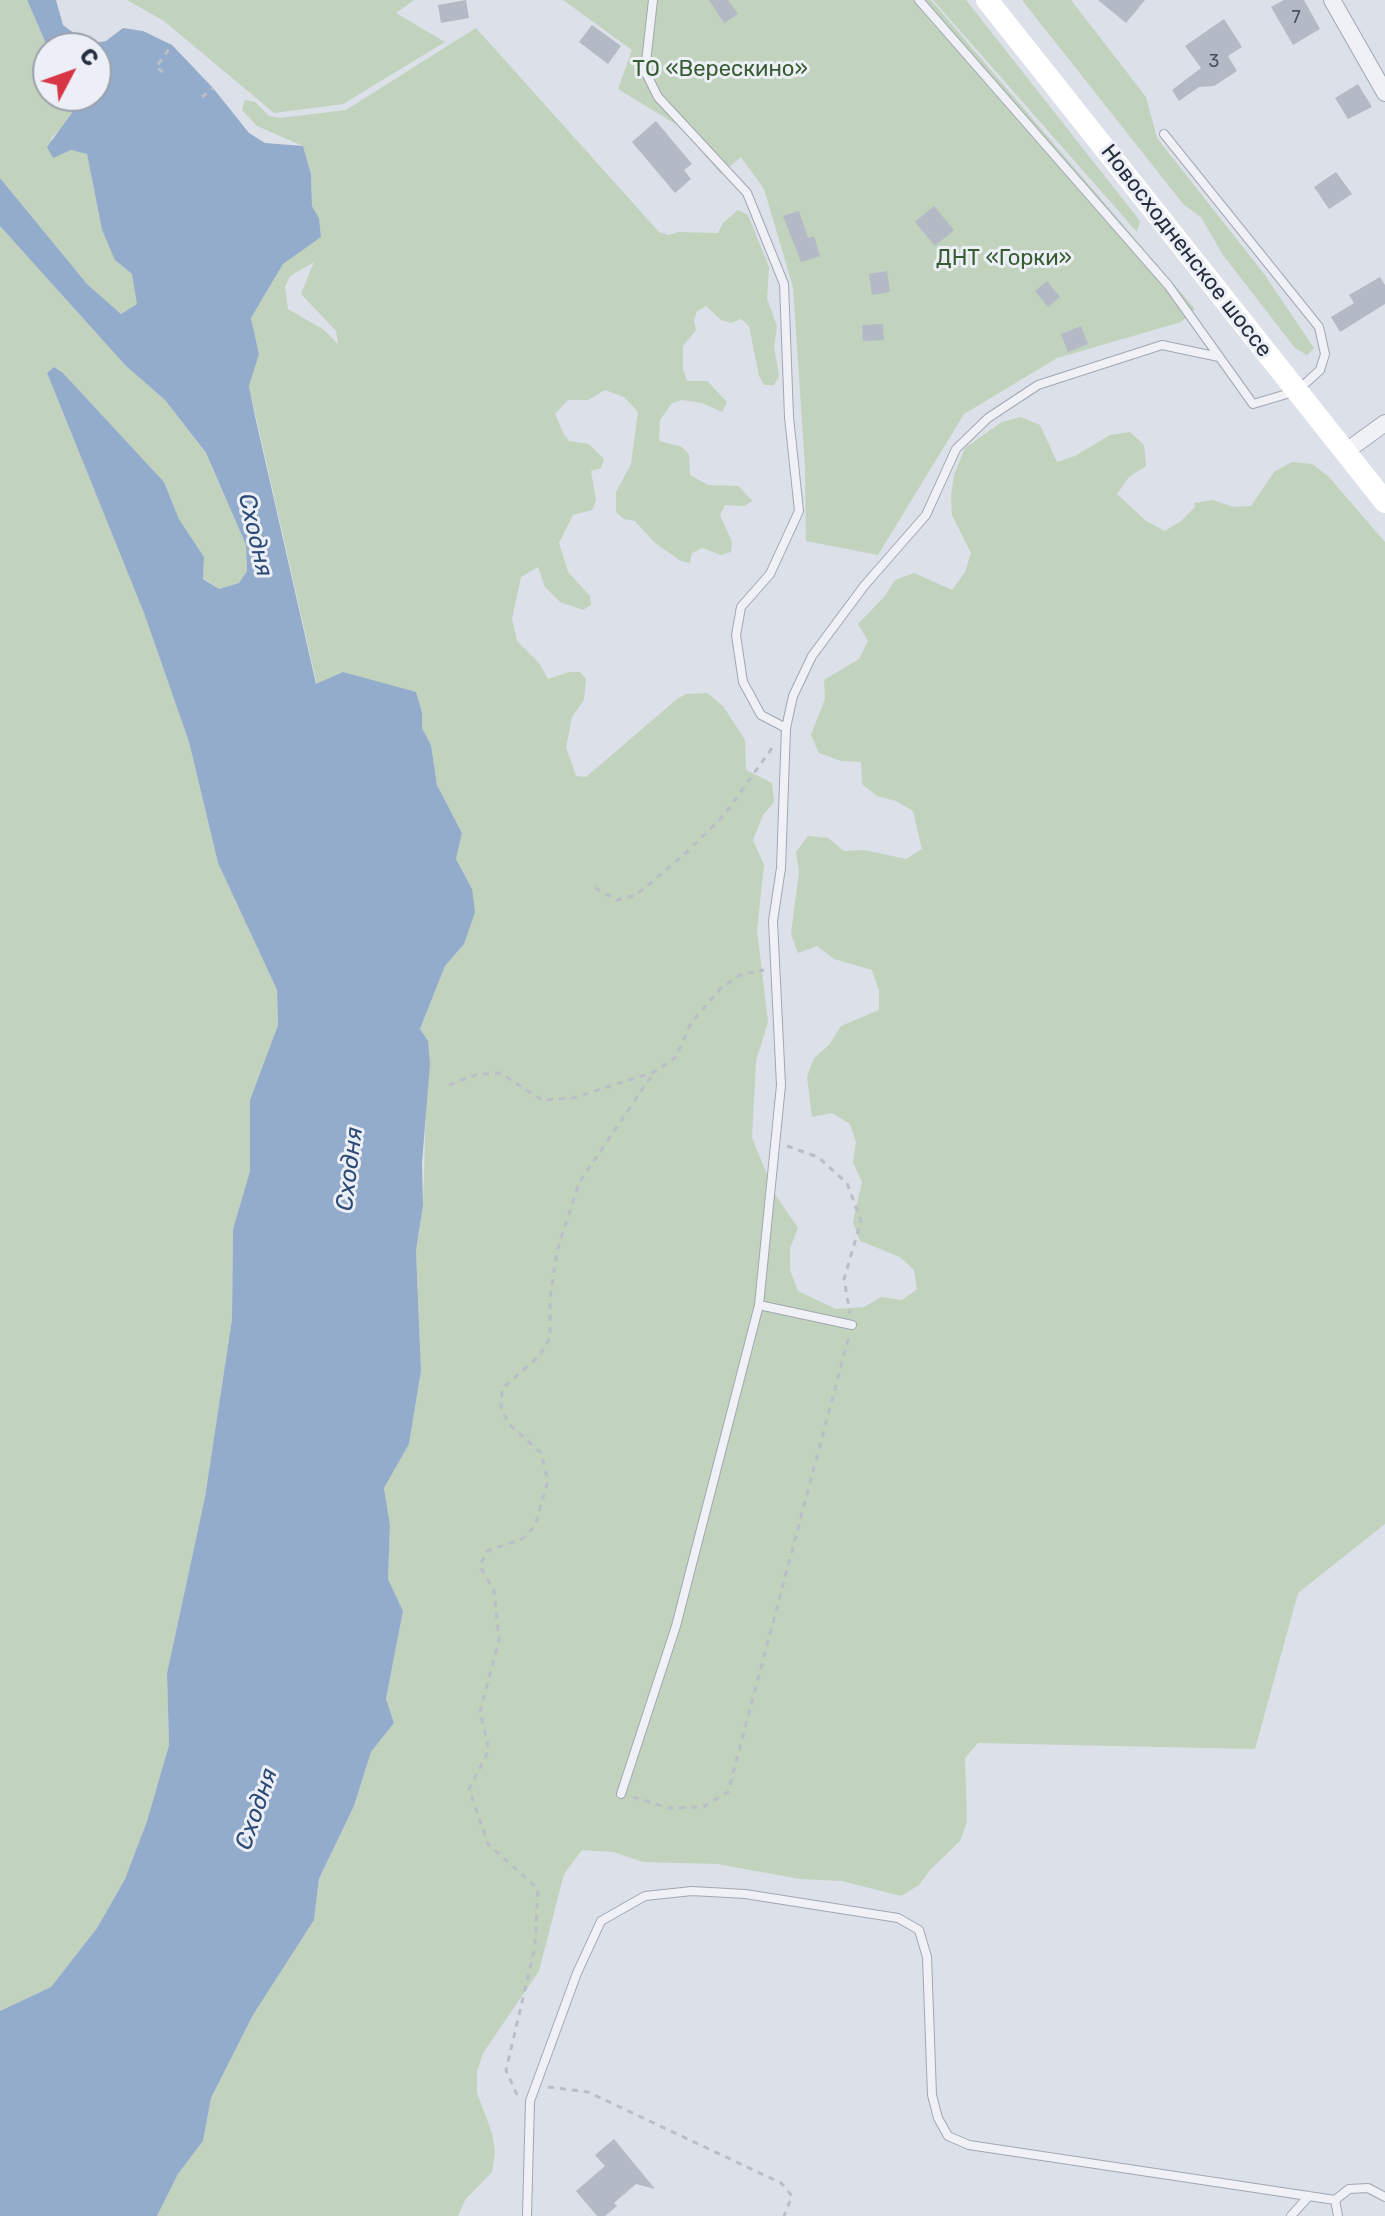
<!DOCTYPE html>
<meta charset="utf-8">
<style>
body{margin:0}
#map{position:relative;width:1385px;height:2216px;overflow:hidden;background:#dce0e8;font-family:Rubik,sans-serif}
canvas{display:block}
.north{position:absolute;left:32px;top:32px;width:80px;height:80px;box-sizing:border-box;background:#eceff5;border:2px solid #9ca1ac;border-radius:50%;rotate:49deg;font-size:22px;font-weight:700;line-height:32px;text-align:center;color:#252d3f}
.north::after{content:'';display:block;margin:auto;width:28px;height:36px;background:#d83647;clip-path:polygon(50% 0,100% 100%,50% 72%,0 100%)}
</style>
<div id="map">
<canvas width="1385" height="2216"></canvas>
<div class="north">С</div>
</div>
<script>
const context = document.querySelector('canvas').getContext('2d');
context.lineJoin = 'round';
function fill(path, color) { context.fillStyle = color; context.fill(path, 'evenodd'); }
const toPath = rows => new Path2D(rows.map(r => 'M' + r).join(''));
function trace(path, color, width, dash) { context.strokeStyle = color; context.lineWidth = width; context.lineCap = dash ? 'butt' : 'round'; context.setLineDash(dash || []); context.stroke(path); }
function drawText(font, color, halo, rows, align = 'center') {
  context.font = font + ' Rubik,sans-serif'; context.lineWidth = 6; context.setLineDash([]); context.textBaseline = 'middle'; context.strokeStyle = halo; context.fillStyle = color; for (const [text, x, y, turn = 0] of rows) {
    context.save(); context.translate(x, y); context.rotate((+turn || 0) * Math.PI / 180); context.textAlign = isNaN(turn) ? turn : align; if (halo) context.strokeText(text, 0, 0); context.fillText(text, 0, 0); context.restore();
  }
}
const green = toPath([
 [0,0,27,0,48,48,48,96,68,96,73,113,68,123,50,139,87,154,102,230,115,259,132,274,138,294,137,304,121,314,87,284,0,178],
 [127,0,414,0,396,13,445,42,343,104,274,113,164,21],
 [563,0,931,0,1195,309,1181,322,1057,358,964,414,878,555,806,541,805,466,793,287,764,189,741,157,721,174,682,128,618,89,632,50],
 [933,0,966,0,1140,221,1137,232],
 [1022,0,1071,0,1146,97,1157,138,1264,274,1314,348,1307,355,1295,348,1223,255,1201,217,1184,205],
 [476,28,659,232,669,235,678,232,718,233,723,223,738,210,748,215,769,267,767,298,777,327,774,347,779,376,774,385,764,385,759,376,749,326,741,319,731,323,721,320,706,306,697,311,694,320,696,330,683,346,683,369,687,381,707,381,727,402,722,412,702,403,682,400,672,403,660,420,659,441,682,447,689,454,690,475,708,485,738,486,753,501,744,506,725,505,720,515,732,542,731,552,721,555,702,548,692,553,690,563,681,561,655,543,635,521,624,519,616,512,616,492,631,464,638,412,624,397,605,390,588,400,568,400,555,414,563,433,569,441,589,444,604,459,601,468,591,471,596,500,592,510,573,515,559,543,568,572,590,596,591,605,583,610,560,602,545,587,538,567,521,577,512,619,517,641,539,663,548,679,569,672,580,672,586,679,584,700,572,717,566,747,576,776,586,777,677,699,686,694,707,693,723,706,745,740,746,770,772,783,774,802,763,815,753,840,764,865,757,930,768,1022,756,1061,752,1138,775,1194,798,1228,790,1248,790,1270,798,1291,836,1309,864,1307,881,1297,902,1300,917,1289,914,1270,900,1257,860,1241,853,1222,862,1182,853,1163,856,1142,850,1124,832,1113,812,1117,807,1077,814,1058,829,1045,841,1026,879,1010,879,991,872,970,834,959,817,946,798,953,791,934,799,872,796,852,808,836,828,838,844,851,864,850,906,859,922,849,913,811,896,801,877,796,862,784,861,762,841,761,819,753,811,735,825,699,824,680,859,659,868,641,858,624,885,596,895,580,914,573,952,590,965,572,971,553,952,515,951,496,954,475,965,448,1002,422,1020,417,1040,425,1057,462,1075,456,1110,435,1130,432,1144,445,1146,466,1129,477,1117,494,1146,521,1165,531,1181,521,1195,507,1194,503,1213,500,1233,507,1251,506,1274,472,1292,462,1312,464,1328,476,1385,542,1385,1524,1298,1593,1255,1749,978,1743,965,1758,967,1822,960,1841,931,1869,919,1885,901,1896,842,1881,800,1879,717,1864,643,1862,613,1852,582,1850,564,1874,539,1971,483,2053,477,2072,477,2093,492,2133,495,2152,492,2172,465,2200,458,2216,157,2216,178,2174,203,2141,211,2098,253,2015,314,1920,319,1880,354,1806,371,1752,394,1723,386,1700,403,1611,388,1579,390,1525,384,1487,409,1444,421,1371,416,1251,423,1205,428,1041,420,1029,445,966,464,944,472,889,456,859,462,833,437,785,431,745,422,728,422,712,416,693,343,672,317,685,249,386,259,353,251,318,283,264,321,237,319,218,312,206,311,174,303,146,257,126,242,110,245,100,255,102,269,116,280,118,346,110],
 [314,262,301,294,336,331,338,344,324,330,288,309,285,287,290,276],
 [0,226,126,366,165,400,206,454,246,545,247,571,239,583,219,589,203,578,204,557,179,519,164,482,63,373,54,367,47,373,144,613,189,742,218,863,277,990,278,1025,250,1100,250,1171,233,1229,232,1319,205,1497,167,1673,169,1745,147,1821,125,1879,97,1928,51,1987,0,2011]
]);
const water = toPath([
 [27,0,56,0,63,25,88,44,106,41,123,28,143,31,172,45,213,88,249,133,265,143,303,146,311,174,312,206,319,218,321,237,283,264,251,318,259,354,249,386,255,416,316,684,343,672,416,692,422,712,422,728,431,745,437,785,462,833,456,859,472,889,475,912,464,944,445,966,420,1029,428,1041,430,1064,422,1163,423,1205,416,1251,421,1371,409,1444,384,1488,390,1525,388,1579,403,1611,386,1699,394,1723,371,1752,354,1806,319,1879,314,1920,253,2015,211,2098,203,2141,178,2174,157,2216,0,2216,0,2011,51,1987,97,1928,125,1879,147,1821,169,1745,167,1673,205,1497,232,1319,233,1229,250,1171,250,1100,278,1025,277,990,218,863,189,742,144,613,47,373,54,367,63,373,164,482,179,519,204,557,203,579,219,589,239,583,247,571,246,545,206,453,165,400,126,366,0,226,0,178,87,284,121,314,137,304,132,274,115,260,102,230,87,154,71,150,53,158,47,147,72,113,68,96,96,96,96,48,48,48]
]);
const building = toPath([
 [466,0,469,18,441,23,438,5],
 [709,0,728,0,738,14,724,23],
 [1098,0,1145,0,1126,23],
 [1284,0,1304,0,1320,29,1293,45,1271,7],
 [1224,19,1242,47,1228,56,1237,71,1214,86,1199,87,1179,101,1172,90,1201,68,1185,46],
 [592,25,621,46,608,64,579,42],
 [1358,84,1372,107,1348,119,1335,98],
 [656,121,692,164,684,170,691,179,675,193,632,142],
 [1336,172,1352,194,1329,209,1314,187],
 [934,206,954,230,935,246,915,222],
 [799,211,808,238,814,236,820,256,801,262,783,216],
 [887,271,890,292,872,295,869,274],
 [1380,277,1385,285,1385,304,1340,332,1331,317,1354,303,1349,295],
 [1047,281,1060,297,1048,307,1035,291],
 [883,324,884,340,863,341,862,325],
 [1081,326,1088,344,1068,352,1061,334],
 [614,2139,655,2189,636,2184,614,2203,617,2206,605,2216,597,2216,576,2191,605,2166,595,2155]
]);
const path = toPath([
 [163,72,156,67,172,45],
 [202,97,213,88],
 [595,888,617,900,636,895,686,853,725,814,772,748],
 [449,1085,475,1075,500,1073,542,1100,573,1098,654,1072,676,1057,691,1023,721,988,740,975,764,970],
 [787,1146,818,1157,847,1183,861,1221,844,1279,850,1313],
 [633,1797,669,1808,703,1807,728,1792,849,1336],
 [548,2087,588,2092,781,2183,792,2196,784,2216],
 [517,2095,506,2070,535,1947,538,1889,488,1844,469,1789,489,1750,480,1712,499,1640,494,1591,480,1566,487,1551,522,1539,535,1526,548,1480,541,1453,509,1424,501,1407,502,1389,539,1356,550,1338,550,1298,557,1251,579,1183,654,1072]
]);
const lane = toPath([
 [653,0,645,71,658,97,747,193,784,284,789,417,799,511,770,574,741,607,736,635,743,682,761,715,786,728],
 [919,0,1168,285,1253,404,1297,391,1320,370,1325,354,1319,327,1164,134],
 [759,1305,852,1325],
 [621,1794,676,1626,759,1305,781,1085,773,921,781,868,786,728,793,696,812,656,864,586,926,515,956,449,988,418,1038,385,1162,345,1219,357],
 [527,2216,530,2101,577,1973,601,1921,645,1896,692,1891,745,1894,898,1918,919,1930,927,1957,932,2095,938,2118,948,2136,969,2145,1335,2200],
 [1291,2216,1309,2196],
 [1338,2216,1335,2200,1349,2189,1368,2188,1385,2197]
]);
const street = toPath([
 [1332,0,1385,93],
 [1345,452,1385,423]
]);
const secondary = toPath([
 [987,0,1385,502]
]);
const numberNames = [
 ["7",1296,18],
 ["3",1214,62]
];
const parkNames = [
 ["ТО «Верескино»",720,70],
 ["ДНТ «Горки»",1004,259]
];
const streetNames = [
 ["Новосходненское шоссе",1186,251,52]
];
const waterNames = [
 ["Сходня",255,535,77],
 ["Сходня",350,1169,-83],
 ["Сходня",257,1809,-71]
];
fill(green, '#c1d2bd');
fill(water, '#94accb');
fill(building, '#b3b9c5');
trace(lane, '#a1a7b2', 10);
trace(street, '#a1a7b2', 18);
trace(path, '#babec6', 3, [6, 6]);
trace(lane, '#eff1f6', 8);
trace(street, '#eff1f6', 16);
trace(secondary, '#fff', 22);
drawText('18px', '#485060', null, numberNames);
drawText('22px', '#375c31', '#eceff5', parkNames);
drawText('22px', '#252d3f', '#eceff5', streetNames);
drawText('italic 24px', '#2c4a76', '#eceff5', waterNames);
</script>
